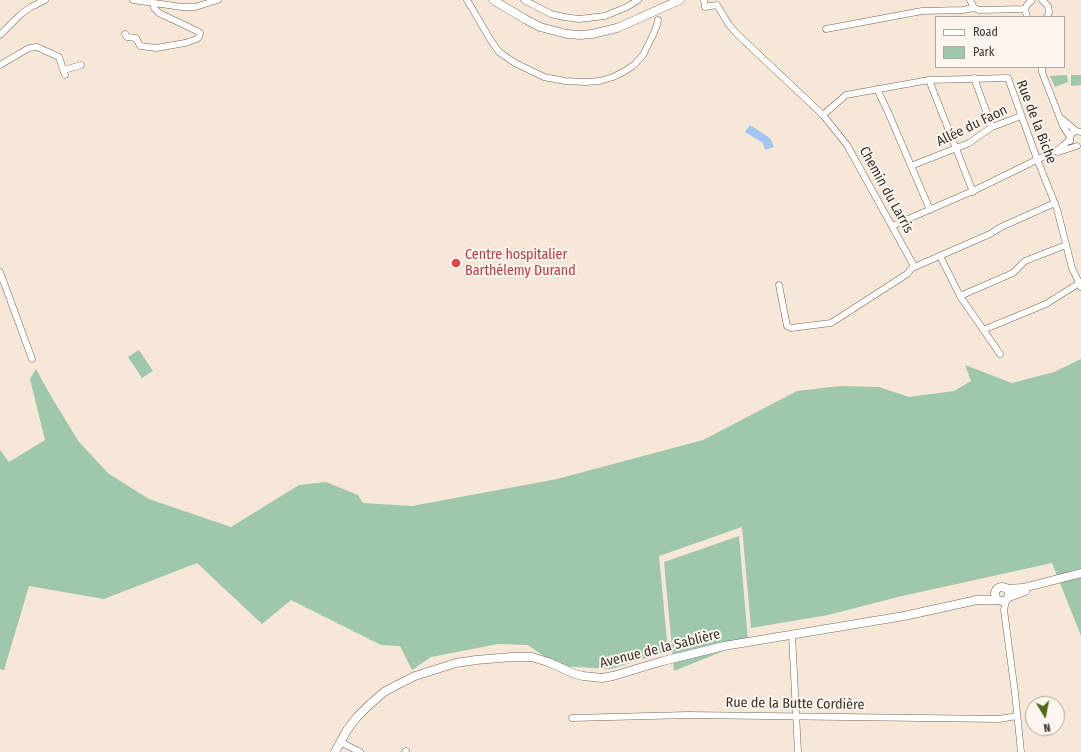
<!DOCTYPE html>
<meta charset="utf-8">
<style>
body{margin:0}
#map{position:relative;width:1081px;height:752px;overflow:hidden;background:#f7e7d6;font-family:"Fira Sans Condensed",sans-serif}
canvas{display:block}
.legend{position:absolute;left:935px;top:16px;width:130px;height:52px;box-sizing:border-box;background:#fdf6ef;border:1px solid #afa8a1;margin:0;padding:5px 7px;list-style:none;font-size:12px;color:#3a342d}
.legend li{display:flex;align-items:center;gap:8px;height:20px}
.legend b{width:20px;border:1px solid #afa8a1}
.north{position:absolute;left:1025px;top:696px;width:40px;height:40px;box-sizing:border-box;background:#fdf6ef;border:1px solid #afa8a1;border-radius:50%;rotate:170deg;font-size:11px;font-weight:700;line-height:16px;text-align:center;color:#3a342d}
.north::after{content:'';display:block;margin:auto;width:14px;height:18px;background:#4f6819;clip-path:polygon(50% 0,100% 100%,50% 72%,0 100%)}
</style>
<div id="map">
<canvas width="1081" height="752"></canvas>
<ul class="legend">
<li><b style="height:5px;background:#fff"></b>Road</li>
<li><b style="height:11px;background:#9ec7ab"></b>Park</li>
</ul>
<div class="north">N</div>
</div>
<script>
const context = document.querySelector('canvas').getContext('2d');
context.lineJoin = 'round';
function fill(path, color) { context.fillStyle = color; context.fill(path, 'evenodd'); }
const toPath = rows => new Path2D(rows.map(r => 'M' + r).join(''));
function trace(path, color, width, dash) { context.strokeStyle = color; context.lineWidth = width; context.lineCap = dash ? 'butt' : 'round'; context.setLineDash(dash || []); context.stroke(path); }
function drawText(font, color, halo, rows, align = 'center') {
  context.font = font + ' "Fira Sans Condensed",sans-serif'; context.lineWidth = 4; context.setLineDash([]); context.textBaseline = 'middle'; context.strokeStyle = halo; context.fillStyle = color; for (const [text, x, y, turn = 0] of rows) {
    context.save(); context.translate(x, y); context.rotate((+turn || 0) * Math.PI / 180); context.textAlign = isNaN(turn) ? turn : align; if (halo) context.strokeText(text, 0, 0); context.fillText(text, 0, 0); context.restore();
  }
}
const green = toPath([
 [1067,75,1068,82,1055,87,1050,76],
 [1071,75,1081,75,1081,85,1071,86],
 [139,350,153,371,142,378,128,357],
 [1081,359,1081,636,1052,563,902,596,828,615,751,628,742,527,659,556,668,651,611,669,558,666,528,645,498,644,431,657,412,670,400,646,381,645,291,600,262,624,197,563,104,599,29,586,4,670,0,669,0,450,9,462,45,440,30,379,36,369,52,398,79,442,109,474,149,499,231,527,299,485,326,482,358,495,363,503,412,506,557,479,703,440,797,391,840,386,879,387,909,397,954,391,971,381,965,365,1012,383,1054,372],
 [739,536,748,641,674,671,664,562]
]);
const water = toPath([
 [750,125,770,138,774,147,765,150,763,143,745,132]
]);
const minor = toPath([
 [133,0,182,7,195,7,218,0],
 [467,0,490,39,499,52,515,63,544,77,565,81,585,82,600,81,613,77,625,71,634,65,643,55,653,35,657,25,658,20],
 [524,0,551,14,564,17,579,19,605,16,627,7,638,0],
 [704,0,705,7,717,5,729,25,738,35,823,115,847,145,914,266],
 [970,0,974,8],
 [1042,0,1048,6,1049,12,1047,17],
 [1027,17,1025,9,1027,5,1032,0],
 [826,29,922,11,963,10,974,8,979,10,1025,9],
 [125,34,127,37,136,38,140,46,156,48,185,43,197,39,199,37,200,33,197,31,159,13,154,8,155,4],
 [0,35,21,14,31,7,45,0],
 [0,65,29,48,37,47,59,57,65,75],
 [1042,67,1042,72,1063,126,1070,137],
 [64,70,81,65],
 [974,78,992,127],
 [929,80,973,192],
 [877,89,888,112,930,210],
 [823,115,846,95,929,80,1008,78,1037,159,1057,209,1072,268,1081,287],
 [1062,119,1076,131],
 [1070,141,1070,137,1072,133,1076,131,1081,132],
 [1058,152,1077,146],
 [911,166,969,143,992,127,1021,116],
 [892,226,975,190,1059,149,1063,146,1070,139],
 [940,256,960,296,1000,354],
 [0,272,32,359],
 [779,285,787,326,791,328,831,323,907,274,912,268,990,234,1001,227,1055,203],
 [960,296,1013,273,1025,261,1066,245],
 [983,330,1046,304,1081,282],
 [1006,601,1004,610,1015,693,1021,752],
 [792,635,798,752],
 [572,718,688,715,999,719,1017,716],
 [340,742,360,752],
 [405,752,406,751]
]);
const major = toPath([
 [493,0,525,19,540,27,567,34,580,35,592,34,617,28,680,0],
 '995 594a7 7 0 1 1 14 0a7 7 0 1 1-14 0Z',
 [1006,589,1023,588,1081,573],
 [1009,597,1025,591],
 [335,752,347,730,357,717,368,706,384,692,397,685,415,676,456,663,476,660,512,657,532,657,548,662,575,674,583,676,602,678,613,676,663,661,724,646,904,616,977,600,997,600]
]);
const markers = [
 [456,263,5,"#e0444e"]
];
const streetNames = [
 ["Rue de la Biche",1036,122,69],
 ["Allée du Faon",972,126,-26],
 ["Chemin du Larris",886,190,61],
 ["Avenue de la Sablière",660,649,-14],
 ["Rue de la Butte Cordière",795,704,1]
];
const healthNames = [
 ["Centre hospitalier",465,255],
 ["Barthélemy Durand",465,271]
];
fill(green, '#9ec7ab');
fill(water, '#a4c5ef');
trace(minor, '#756758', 7);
trace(major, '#756758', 9);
trace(minor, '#fff', 6);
trace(major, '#fff', 8);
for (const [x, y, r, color] of markers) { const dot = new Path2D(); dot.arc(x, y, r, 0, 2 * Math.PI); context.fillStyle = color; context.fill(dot); trace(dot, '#fdf6ef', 1.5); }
drawText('14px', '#3a342d', '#fdf6ef', streetNames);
drawText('14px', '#be3a42', '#fdf6ef', healthNames, 'left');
</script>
